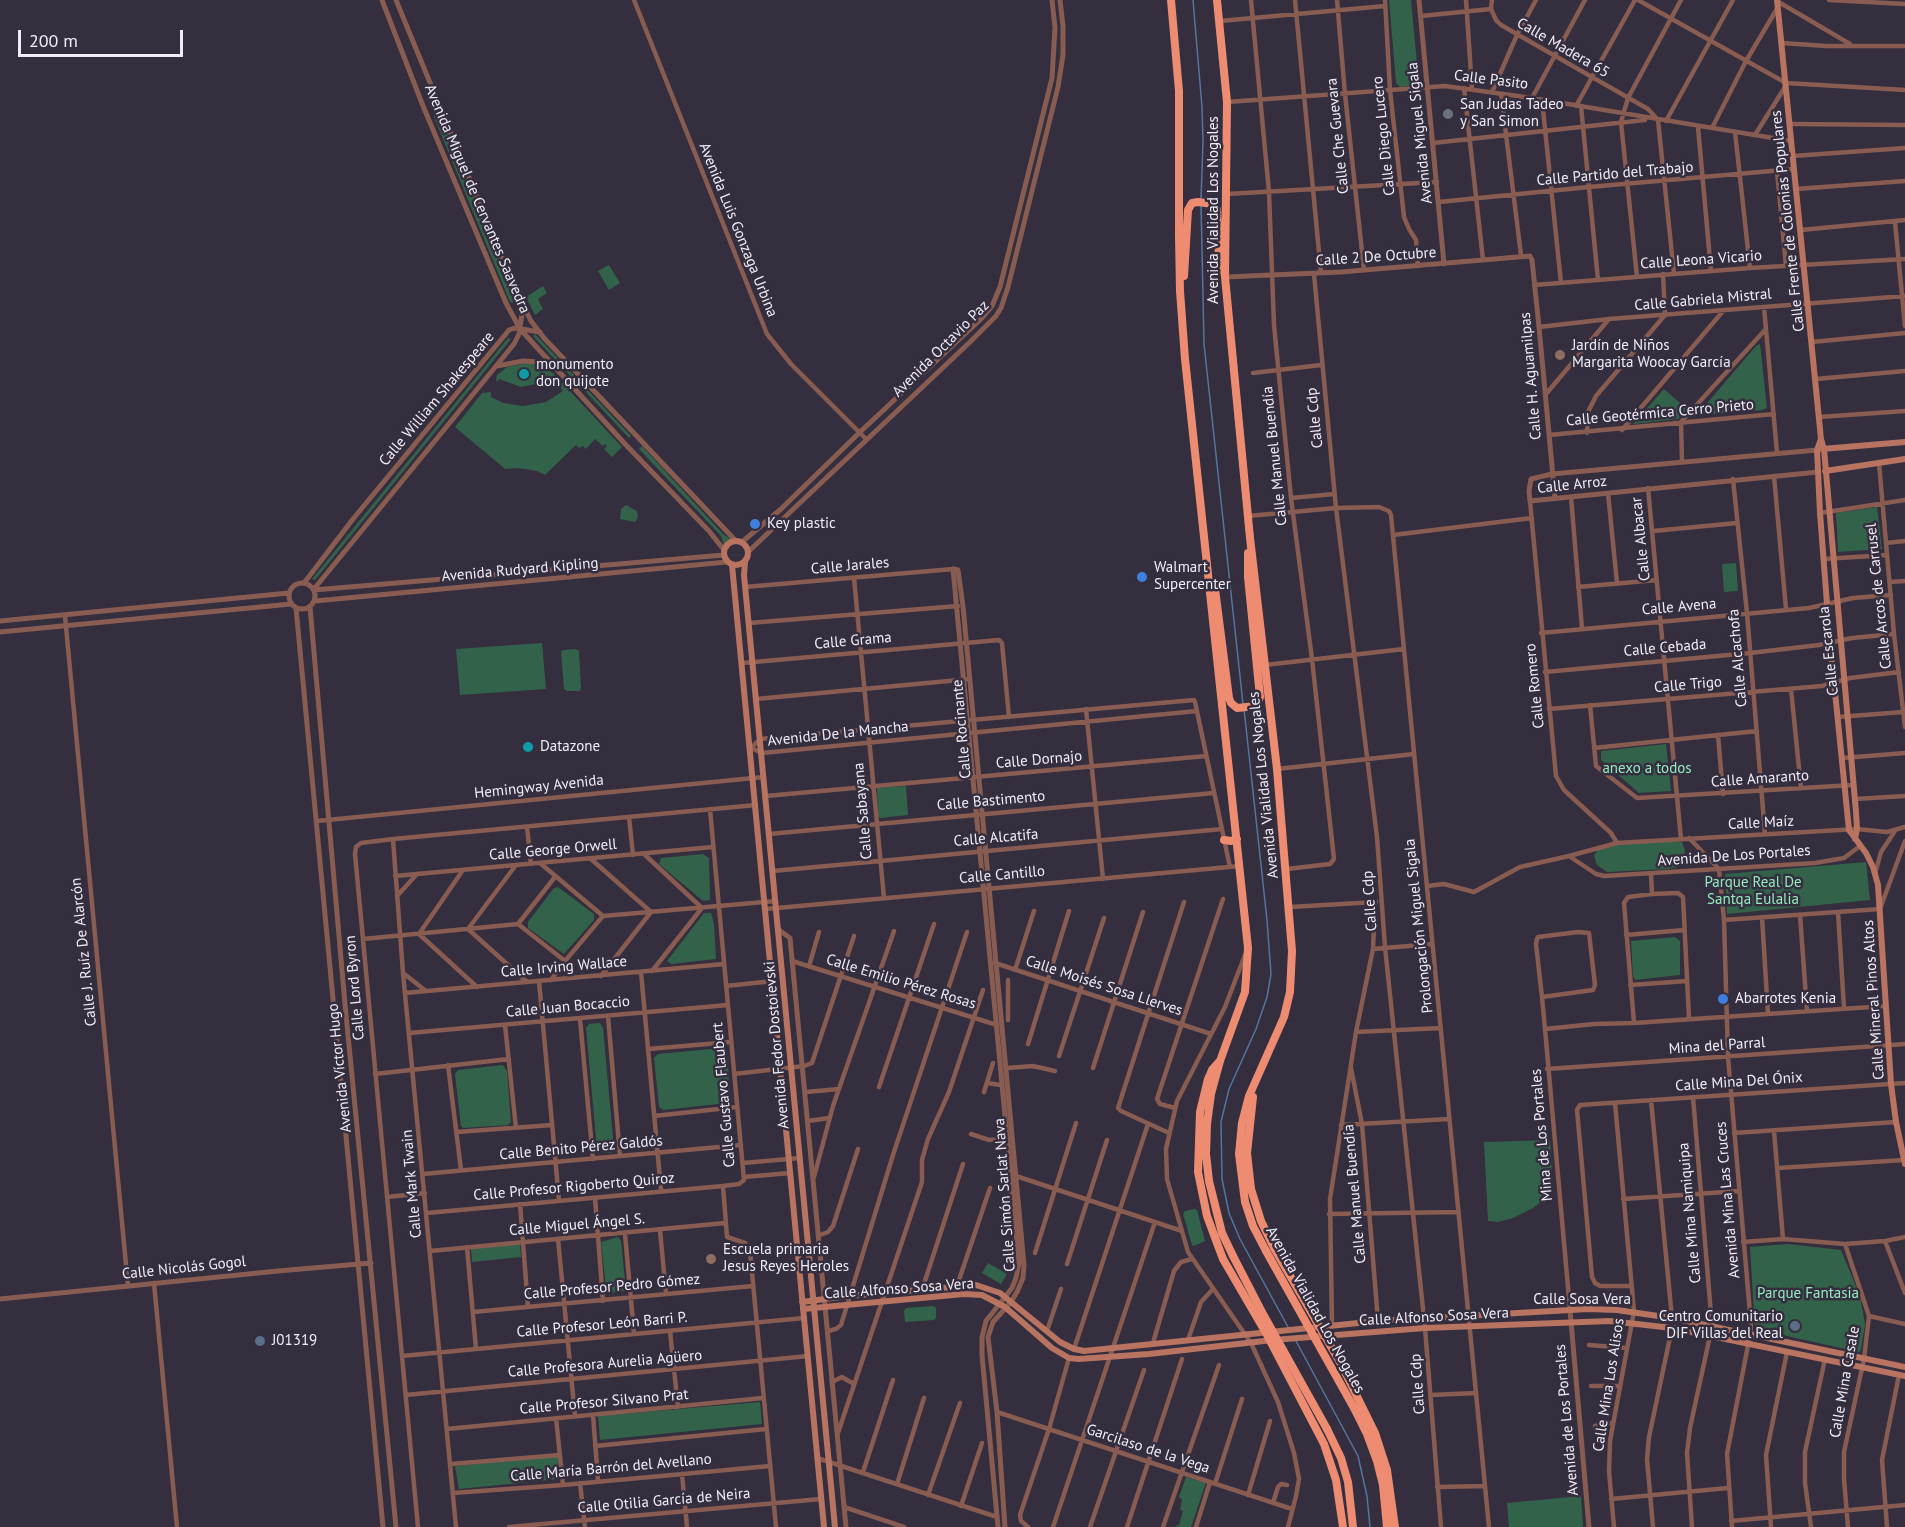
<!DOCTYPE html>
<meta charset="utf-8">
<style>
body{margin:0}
#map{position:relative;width:1905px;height:1527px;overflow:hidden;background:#342e3e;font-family:"PT Sans",sans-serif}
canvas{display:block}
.scale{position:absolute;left:18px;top:30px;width:165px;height:27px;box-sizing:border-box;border:3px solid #f1edf7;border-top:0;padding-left:8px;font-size:18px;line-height:21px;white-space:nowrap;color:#f1edf7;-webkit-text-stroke:4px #342e3e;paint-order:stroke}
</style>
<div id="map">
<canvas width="1905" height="1527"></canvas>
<div class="scale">200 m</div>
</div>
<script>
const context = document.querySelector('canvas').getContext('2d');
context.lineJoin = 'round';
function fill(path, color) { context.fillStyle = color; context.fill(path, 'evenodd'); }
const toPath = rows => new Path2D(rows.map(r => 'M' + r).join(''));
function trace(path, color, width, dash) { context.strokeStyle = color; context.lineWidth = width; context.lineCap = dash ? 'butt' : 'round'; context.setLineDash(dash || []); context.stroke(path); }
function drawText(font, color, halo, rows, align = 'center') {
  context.font = font + ' "PT Sans",sans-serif'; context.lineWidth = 5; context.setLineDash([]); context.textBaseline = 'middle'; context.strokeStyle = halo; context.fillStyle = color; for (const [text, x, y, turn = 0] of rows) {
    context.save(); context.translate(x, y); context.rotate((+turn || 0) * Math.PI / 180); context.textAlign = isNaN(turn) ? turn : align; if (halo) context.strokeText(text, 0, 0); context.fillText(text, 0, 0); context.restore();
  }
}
const green = toPath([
 [1389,0,1411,0,1419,85,1400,87,1396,83],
 [436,112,443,115,518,298,512,303,510,302,434,117,434,113],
 [609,265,620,283,609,290,598,271],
 [543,286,547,293,538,299,543,309,535,315,526,297],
 [535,334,631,436,629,438,533,336],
 [508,338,511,339,315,580,312,579],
 [1760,344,1767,408,1762,410,1697,415,1756,346],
 [528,363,542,366,553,373,622,447,612,457,604,449,607,446,605,444,603,446,595,439,586,449,583,446,579,448,576,445,545,475,537,471,518,468,505,469,455,427,482,393,491,392,491,397,503,403,523,406,546,402,563,391,550,376,541,383,521,387,499,379,497,382,496,380,497,375,507,367],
 [1664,389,1687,409,1678,419,1633,424],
 [642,446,724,535,732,540,724,545,721,536,639,449],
 [626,505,637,511,638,517,635,522,620,519,621,509],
 [1877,507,1882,549,1838,552,1836,513],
 [1736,563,1738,591,1724,592,1722,564],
 [542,643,546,689,460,695,456,649],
 [576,649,579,651,581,688,580,691,567,691,564,689,561,652,563,650],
 [1666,744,1671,791,1639,793,1601,760,1601,751],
 [906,786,908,815,880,818,878,816,877,788],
 [1673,841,1682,842,1685,851,1684,861,1678,867,1668,869,1607,872,1597,865,1594,856,1598,849,1610,845],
 [703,854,709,858,710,900,703,901,659,864,661,858],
 [1866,862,1870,900,1727,914,1725,874],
 [558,887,594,914,594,920,564,954,528,928,528,922,554,888],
 [704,913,711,913,714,924,716,959,671,964,667,961],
 [1675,937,1680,941,1680,975,1635,980,1633,976,1631,941],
 [600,1023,603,1028,614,1149,611,1153,601,1152,597,1149,586,1028,589,1024],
 [722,1048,727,1052,730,1098,728,1103,663,1110,659,1107,654,1058,658,1054],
 [503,1065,507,1071,511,1122,508,1125,463,1128,461,1126,455,1074,458,1070],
 [1550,1140,1553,1192,1533,1208,1513,1218,1498,1222,1488,1221,1484,1142],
 [1195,1209,1197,1210,1205,1241,1194,1246,1192,1245,1183,1214,1185,1211],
 [618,1237,621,1241,626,1291,609,1293,606,1289,601,1242],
 [520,1244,521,1257,472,1262,471,1249],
 [1788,1244,1841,1250,1860,1296,1865,1324,1861,1350,1859,1352,1755,1329,1750,1247],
 [988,1263,1007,1274,1001,1284,982,1273],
 [933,1306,936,1308,936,1318,934,1320,905,1322,904,1311,906,1308],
 [760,1402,762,1424,600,1440,598,1416],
 [558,1456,559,1479,459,1489,455,1466],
 [1186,1477,1206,1483,1191,1527,1174,1527,1179,1525,1183,1511,1180,1509,1182,1500,1179,1497],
 [1581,1496,1583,1527,1509,1527,1507,1503]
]);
const stream = toPath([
 [1193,0,1202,107,1203,142,1201,200],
 [1201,204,1204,344,1243,704],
 [1244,709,1267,920,1271,974,1267,997,1256,1029,1229,1089,1221,1122,1222,1179,1229,1213,1240,1239,1288,1327],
 [1296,1341,1358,1456,1367,1496,1370,1527]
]);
const minor = toPath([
 [634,0,767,334,791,364,866,439],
 [1251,0,1269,192,1274,325,1291,498,1312,659,1334,859,1330,864,1287,869],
 [1295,0,1321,273],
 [1337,0,1345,94,1364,270],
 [1385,0,1390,90,1404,217,1409,229,1416,240,1418,266],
 [1466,0,1472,89],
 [1638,0,1786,83,1905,90],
 [1829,0,1905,4],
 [1777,1,1850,44],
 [1491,9,1492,0],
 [1421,16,1491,9,1496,20,1501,25,1648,109,1658,120],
 [1220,21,1385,6],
 [1782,43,1826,46,1905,46],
 [1464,88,1483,260],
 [1492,92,1517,35,1536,0],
 [1501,94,1521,255],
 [1532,98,1585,0],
 [1542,100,1561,283],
 [1227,102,1445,86,1532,98,1791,141],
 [1576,106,1635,0],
 [1581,106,1598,280],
 [1658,120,1674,274],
 [1666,121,1733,0],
 [1790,124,1905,125],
 [1698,127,1711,271],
 [1712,128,1746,61,1778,7],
 [1735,132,1750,268],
 [1755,135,1785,87],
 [1433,143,1645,120],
 [1793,156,1905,148],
 [1777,171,1786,266],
 [1796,189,1905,181],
 [1227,194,1437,182],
 [1439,202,1589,187,1794,169],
 [1895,222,1905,326],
 [1801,230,1905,220],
 [1314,274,1336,508,1377,837,1385,947,1425,1328,1441,1527],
 [1637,277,1621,122,1628,98,1681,0],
 [1534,285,1750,268,1905,259],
 [1764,307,1777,453],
 [1539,327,1609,319,1905,296],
 [1812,342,1905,333],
 [1253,373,1321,365],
 [1816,379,1905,371],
 [1546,394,1609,319],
 [1819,417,1905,411],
 [1622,430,1724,310],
 [1587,433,1588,412,1596,396,1665,315,1663,274],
 [1549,435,1774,414],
 [1682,461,1681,422,1765,330],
 [1879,463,1894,634,1905,727],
 [1774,476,1786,609],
 [1733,479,1747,613,1765,834],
 [1648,488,1681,839],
 [1608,493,1617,583],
 [1571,497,1582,628],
 [1291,498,1334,494],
 [1530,501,1556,776,1564,790,1611,833,1617,843],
 [1820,513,1905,500],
 [1248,516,1336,508,1379,507,1389,511,1391,515,1489,1527],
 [1653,531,1737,523],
 [1393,535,1532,518],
 [1886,543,1905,541],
 [1824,559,1887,555],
 [854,578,884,898],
 [1890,582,1905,581],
 [745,587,953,569],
 [1578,587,1657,580],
 [65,616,128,1286],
 [749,623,958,606],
 [1541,633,1809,608,1853,598,1891,595],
 [743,663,999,640,1002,643,1009,717],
 [1265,665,1404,649],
 [1545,672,1750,653,1819,645,1852,638,1894,634],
 [1791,689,1801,788],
 [756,699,970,679],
 [1590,705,1596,766,1637,798,1853,785],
 [1086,709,1103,879],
 [1549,709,1822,686,1850,678,1899,672],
 [1197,711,762,753,751,748,760,739,1194,700,1195,702,1230,867],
 [1838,717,1903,712],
 [1718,735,1723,794],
 [1594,748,1757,731],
 [1843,758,1905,753],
 [1277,769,1414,754],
 [766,796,1206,756],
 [1855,799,1905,796],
 [629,817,633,855],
 [317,821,764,777],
 [527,827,531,864],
 [769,834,1214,793],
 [1689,838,1719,869,1724,920,1728,1057,1751,1325,1750,1335,1727,1454,1732,1527],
 [393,839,403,973,456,1527],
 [644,854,702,908,652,971],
 [1569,856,1617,843,1857,829,1887,832,1905,827],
 [591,859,651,912,601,976],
 [540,863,603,916,776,901],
 [516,865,468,929,527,982],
 [463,870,419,934,477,987],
 [773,871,1222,829],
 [1651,874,1652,894],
 [1875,874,1881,852,1895,831],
 [395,876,713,847],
 [1427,886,1444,884,1474,892,1520,867,1569,856,1596,874,1604,876,1815,863,1844,858,1860,846],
 [397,896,417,874],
 [1290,907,1376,902],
 [766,909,1240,866],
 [1838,912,1844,1008],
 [1800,915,1807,1011],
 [1762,917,1768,1014],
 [1724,920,1880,909,1905,841],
 [518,924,555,877],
 [1626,935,1684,930],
 [363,939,518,924,565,961],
 [1373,949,1432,944],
 [1245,955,1225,1007,1177,1101,1166,1149,1167,1179,1188,1252,1251,1343,1278,1402,1294,1453,1299,1479,1296,1496,1288,1527],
 [792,961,997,1025],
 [995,963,1211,1034],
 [809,966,819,932],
 [1015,970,1034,911],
 [641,972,661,1190],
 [403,973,426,991],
 [551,980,565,961,603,916],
 [539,981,559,1200],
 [1630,985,1687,981],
 [726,986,773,981],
 [405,993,724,964],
 [1542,997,1593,990,1595,985,1589,933,1578,932,1538,937,1537,939,1536,944,1542,997,1545,1029],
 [608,1016,620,1156],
 [580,1019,593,1159],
 [1008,1020,1008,980],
 [1634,1023,1624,903,1628,897,1652,894,1678,893,1683,897,1689,1018],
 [505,1025,516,1128],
 [1356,1032,1441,1028],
 [409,1033,728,1005],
 [1028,1044,1069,911],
 [648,1049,731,1042],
 [1059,1056,1104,918],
 [448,1065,461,1170],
 [1007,1068,1033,1066,1055,1071],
 [1093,1068,1143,912],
 [1351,1068,1362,1124,1378,1321],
 [1547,1069,1905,1044],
 [375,1074,509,1059],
 [734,1074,804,1066,812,1063,854,936],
 [987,1083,1001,1085],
 [879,1087,934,924],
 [806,1092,839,1089],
 [984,1092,993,1063],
 [1693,1097,1712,1326],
 [1651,1100,1672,1318],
 [1175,1108,1160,1104,1157,1099,1223,899],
 [654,1116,737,1107],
 [808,1121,829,1118],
 [1341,1125,1449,1119],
 [1774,1131,1783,1239],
 [457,1132,552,1125],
 [1169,1133,1121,1111,1118,1108,1184,902],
 [1734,1133,1896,1122],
 [971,1134,989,1140,1011,1139],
 [743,1163,800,1158],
 [1778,1168,1904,1160],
 [423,1174,741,1145],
 [1016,1176,1182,1231],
 [744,1177,790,1173],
 [814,1177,833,1106,894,931],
 [723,1186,727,1237,745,1243,750,1251,776,1527],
 [387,1197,425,1193],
 [595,1198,603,1301],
 [1623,1199,1739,1191],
 [520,1204,528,1307],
 [427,1213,723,1186,739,1184,744,1180,710,809],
 [1329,1214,1458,1212],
 [660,1230,666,1294],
 [625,1234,634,1334],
 [820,1235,828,1232,833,1226,858,1149],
 [558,1239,575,1416],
 [1885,1241,1905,1293],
 [1743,1242,1783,1239,1845,1244,1885,1241,1905,1237],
 [1845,1244,1869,1316,1864,1359,1844,1452,1844,1479,1848,1527],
 [467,1247,476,1349],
 [430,1251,725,1223],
 [1035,1253,1076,1123],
 [1067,1264,1107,1140],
 [154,1283,177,1527],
 [957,1286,990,1188],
 [1632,1286,1600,1286,1595,1283,1592,1277,1577,1110,1580,1105,1905,1083],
 [922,1290,963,1164],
 [1570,1310,1545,1029,1594,1024,1634,1023,1886,1006],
 [473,1312,753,1286],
 [1869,1316,1905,1324],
 [1332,1326,1330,1199,1356,1032,1373,949,1375,902],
 [670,1331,678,1407],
 [828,1331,836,1329,841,1325,893,1155,967,932],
 [1047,1331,1061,1289],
 [1188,1340,1201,1302,1213,1289],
 [1153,1343,1174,1271,1181,1262,1192,1259],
 [1589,1345,1627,1348],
 [1074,1349,1148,1124],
 [402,1356,804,1318],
 [832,1382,842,1377,854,1384],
 [1591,1386,1620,1386],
 [406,1395,808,1356],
 [1431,1395,1476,1393],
 [997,1412,1292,1509],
 [593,1415,598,1481],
 [556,1418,563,1485],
 [1595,1426,1613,1423],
 [447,1429,763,1398],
 [838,1433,922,1182,922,1160,928,1139,949,1092,983,990],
 [595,1446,766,1429],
 [817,1458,997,1517],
 [451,1464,560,1455],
 [863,1472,893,1380],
 [682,1474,687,1527],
 [580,1483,585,1527],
 [897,1484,924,1398],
 [1215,1484,1242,1399],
 [1437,1487,1484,1486],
 [453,1493,563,1485,770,1466],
 [928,1495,960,1403],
 [1248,1495,1270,1421],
 [1611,1499,1728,1488],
 [1273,1503,1278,1487,1281,1484,1287,1485],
 [961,1506,982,1443],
 [844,1507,904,1527],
 [1731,1521,1905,1505],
 [418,1527,355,854,356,847,361,843,393,839,756,805],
 [509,1527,821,1499],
 [1028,1527,1021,1521,1020,1515,1049,1429,1069,1358],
 [1053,1527,1155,1222],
 [1090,1527,1144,1370],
 [1127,1527,1182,1359],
 [1163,1527,1219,1365],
 [1196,1527,1210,1482],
 [1614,1527,1609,1471,1610,1441,1634,1311,1615,1103],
 [1653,1527,1647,1459,1649,1437,1672,1328],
 [1692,1527,1687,1453,1690,1428,1710,1336],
 [1771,1527,1766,1455,1787,1352],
 [1811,1527,1805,1483,1805,1452,1825,1359],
 [1887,1527,1882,1460,1899,1375]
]);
const tertiary = toPath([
 [382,0,423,106,506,303,520,329,626,445,709,531,724,550],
 [396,0,514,287,531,321,544,338,735,540],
 [1419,0,1444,264],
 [1225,277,1341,272,1530,256,1532,260,1539,327,1555,498],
 [497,366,523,361,540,362,552,367],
 [1817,450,1552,474,1531,479,1529,491,1530,501,1818,472],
 [742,542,781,509,859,433,982,318,992,306,1000,287,1052,78,1055,28,1052,0],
 [748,552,970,342,996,316,1001,308,1008,287,1058,87,1063,55,1063,26,1060,0],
 '289 596a13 13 0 1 1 26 0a13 13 0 1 1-26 0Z',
 [304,583,353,519,509,330,515,328,540,332],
 [314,589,514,344,519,334,523,307],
 [314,590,724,555],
 [315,601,727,562],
 [310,607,345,1004,396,1527],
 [296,608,383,1527],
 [0,621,289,593],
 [0,632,291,604],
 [779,930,790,938,846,1527],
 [0,1299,278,1271,371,1263],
 [1570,1310,1589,1527],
 [998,1527,982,1355,982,1337,986,1321,1012,1288,1016,1278,1019,1263,953,569,958,570,963,606,1024,1265,1023,1278,1017,1292,1011,1302,993,1322,988,1337,997,1412,1005,1527]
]);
const secondary = toPath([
 [1777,0,1821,439,1824,449,1856,812,1857,829,1855,839],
 [1821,439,1817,450,1820,513,1830,643,1849,830,1866,853,1873,867,1878,885,1891,1084,1896,1122,1905,1164],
 [1822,449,1905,442],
 [1825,471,1905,459],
 '724 553a12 12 0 1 1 24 0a12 12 0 1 1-24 0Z',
 [745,562,744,575,835,1527],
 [732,565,824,1527],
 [802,1302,848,1296,976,1285,1000,1293,1060,1342,1074,1349,1084,1351,1378,1321,1588,1309,1617,1310,1672,1318,1905,1367],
 [803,1309,964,1294,982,1295,1005,1307,1052,1348,1069,1358,1079,1359,1149,1354,1273,1340,1425,1328,1610,1321,1672,1328,1905,1376]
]);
const trunk = toPath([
 [1171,0,1179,91,1179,236,1180,291,1185,359,1248,948,1245,992,1220,1061,1211,1094,1207,1124,1206,1154,1209,1181,1222,1233,1233,1256],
 [1217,0,1227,102,1225,277,1250,538,1277,769,1292,951,1290,992,1284,1017,1249,1096,1242,1123,1239,1154,1245,1202,1253,1226,1266,1251],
 [1184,276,1188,210,1192,203,1198,202,1213,204,1217,209,1219,259,1225,276],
 [1215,589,1229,698,1231,703,1237,708,1256,706,1260,697,1248,577,1248,553],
 [1224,840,1231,841,1237,839],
 [1219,1062,1212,1070,1208,1079,1200,1112,1198,1172,1207,1216,1223,1259,1266,1333,1324,1444,1336,1480,1343,1527],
 [1253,1097,1247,1153,1251,1189,1261,1221,1274,1248,1341,1364,1375,1433,1387,1470,1395,1527],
 [1354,1408,1367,1434,1377,1461,1383,1485,1387,1527],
 [1327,1429,1341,1458,1348,1482,1353,1527]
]);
const trunkBridge = toPath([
 [1266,1251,1354,1408],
 [1233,1256,1263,1314,1327,1429]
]);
const markers = [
 [1448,114,6,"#6b7280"],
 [1560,355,6,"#8d6e63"],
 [524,374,6,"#0f9aa8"],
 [755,524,6,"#3f7fe0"],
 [1142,577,6,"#3f7fe0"],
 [528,747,6,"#0f9aa8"],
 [1723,999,6,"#3f7fe0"],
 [711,1259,6,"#8d6e63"],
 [1795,1326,6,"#5c6f8a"],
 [260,1341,6,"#5c6f8a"]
];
const streetNames = [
 ["Calle Madera 65",1563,48,30],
 ["Calle Pasito",1491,80,7],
 ["Avenida Miguel Sigala",1420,133,-96],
 ["Calle Che Guevara",1338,136,-96],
 ["Calle Diego Lucero",1384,136,-96],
 ["Calle Partido del Trabajo",1615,174,-5],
 ["Avenida Miguel de Cervantes Saavedra",477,199,67],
 ["Avenida Vialidad Los Nogales",1214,210,-90],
 ["Calle Frente de Colonias Populares",1788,221,-96],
 ["Avenida Luis Gonzaga Urbina",738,230,68],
 ["Calle 2 De Octubre",1376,257,-4],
 ["Calle Leona Vicario",1701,260,-4],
 ["Calle Gabriela Mistral",1703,300,-5],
 ["Avenida Octavio Paz",941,349,-45],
 ["Calle H. Aguamilpas",1531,376,-95],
 ["Calle William Shakespeare",437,399,-50],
 ["Calle Geotérmica Cerro Prieto",1660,413,-5],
 ["Calle Cdp",1315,418,-96],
 ["Calle Manuel Buendía",1275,456,-96],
 ["Calle Arroz",1572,485,-6],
 ["Calle Albacar",1641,539,-96],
 ["Calle Jarales",850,566,-5],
 ["Avenida Rudyard Kipling",520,570,-5],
 ["Calle Arcos de Carrusel",1879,596,-96],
 ["Calle Avena",1679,607,-5],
 ["Calle Grama",853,641,-5],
 ["Calle Cebada",1665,648,-5],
 ["Calle Escarola",1829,651,-96],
 ["Calle Alcachofa",1738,658,-95],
 ["Calle Trigo",1688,685,-5],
 ["Calle Romero",1535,686,-96],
 ["Calle Rocinante",962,729,-95],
 ["Avenida De la Mancha",838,734,-6],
 ["Calle Dornajo",1039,760,-5],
 ["Calle Amaranto",1760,779,-4],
 ["Avenida Vialidad Los Nogales",1264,785,-96],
 ["Hemingway Avenida",539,787,-6],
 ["Calle Bastimento",991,801,-5],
 ["Calle Sabayana",863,811,-95],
 ["Calle Maíz",1761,823,-3],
 ["Calle Alcatifa",996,838,-5],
 ["Calle George Orwell",553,850,-5],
 ["Avenida De Los Portales",1734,856,-4],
 ["Calle Cantillo",1002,875,-5],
 ["Calle Cdp",1370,901,-94],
 ["Prolongación Miguel Sigala",1419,926,-96],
 ["Calle J. Ruíz De Alarcón",84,952,-96],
 ["Calle Irving Wallace",564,967,-5],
 ["Calle Emilio Pérez Rosas",901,982,17],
 ["Calle Moisés Sosa Llerves",1104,986,18],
 ["Calle Lord Byron",355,988,-95],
 ["Calle Mineral Pinos Altos",1874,1000,-94],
 ["Calle Juan Bocaccio",568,1007,-5],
 ["Avenida Fedor Dostoievski",777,1045,-95],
 ["Mina del Parral",1717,1046,-4],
 ["Avenida Víctor Hugo",340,1068,-96],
 ["Calle Mina Del Ónix",1739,1082,-4],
 ["Calle Gustavo Flaubert",724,1095,-95],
 ["Mina de Los Portales",1542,1135,-95],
 ["Calle Benito Pérez Galdós",581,1148,-5],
 ["Calle Mark Twain",412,1184,-95],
 ["Calle Profesor Rigoberto Quiroz",574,1187,-5],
 ["Calle Manuel Buendía",1355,1194,-95],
 ["Calle Simón Sarlat Nava",1005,1195,-94],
 ["Avenida Mina Las Cruces",1728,1200,-95],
 ["Calle Mina Namiquipa",1690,1213,-95],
 ["Calle Miguel Ángel S.",577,1225,-5],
 ["Calle Nicolás Gogol",184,1268,-6],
 ["Calle Profesor Pedro Gómez",612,1287,-5],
 ["Calle Alfonso Sosa Vera",899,1289,-4],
 ["Calle Sosa Vera",1582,1300],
 ["Avenida Vialidad Los Nogales",1315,1310,61],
 ["Calle Alfonso Sosa Vera",1434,1317,-3],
 ["Calle Profesor León Barri P.",602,1325,-5],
 ["Calle Profesora Aurelia Agüero",605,1364,-5],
 ["Calle Mina Casale",1845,1382,-80],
 ["Calle Cdp",1418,1384,-94],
 ["Calle Mina Los Alisos",1609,1385,-81],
 ["Calle Profesor Silvano Prat",604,1402,-5],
 ["Avenida de Los Portales",1567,1420,-95],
 ["Garcilaso de la Vega",1148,1449,18],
 ["Calle María Barrón del Avellano",611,1468,-5],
 ["Calle Otilia García de Neira",664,1501,-5]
];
const poiNames = [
 ["San Judas Tadeo",1460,105],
 ["y San Simon",1460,122],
 ["Jardín de Niños",1572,346],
 ["Margarita Woocay García",1572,363],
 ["monumento",536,365],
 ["don quijote",536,382],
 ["Key plastic",767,524],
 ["Walmart",1154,568],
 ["Supercenter",1154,585],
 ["Datazone",540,747],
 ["Abarrotes Kenia",1735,999],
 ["Escuela primaria",723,1250],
 ["Jesus Reyes Heroles",723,1267],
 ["Centro Comunitario",1783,1317,"right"],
 ["DIF Villas del Real",1783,1334,"right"],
 ["J01319",272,1341]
];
const parkNames = [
 ["anexo a todos",1647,769],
 ["Parque Real De",1753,883],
 ["Santqa Eulalia",1753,900],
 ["Parque Fantasia",1808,1294]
];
fill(green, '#33624a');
trace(stream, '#53769f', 1.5);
trace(minor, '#885c51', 4.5);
trace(tertiary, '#885c51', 5);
trace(secondary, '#b87361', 6);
trace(trunk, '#ee8c72', 8);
trace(trunkBridge, '#ee8c72', 8);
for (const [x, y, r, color] of markers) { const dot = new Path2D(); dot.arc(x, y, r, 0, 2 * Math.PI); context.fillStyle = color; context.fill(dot); trace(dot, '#342e3e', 2); }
drawText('15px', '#f1edf7', '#342e3e', streetNames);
drawText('15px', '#f1edf7', '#342e3e', poiNames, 'left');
drawText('15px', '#94ebbe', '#342e3e', parkNames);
</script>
